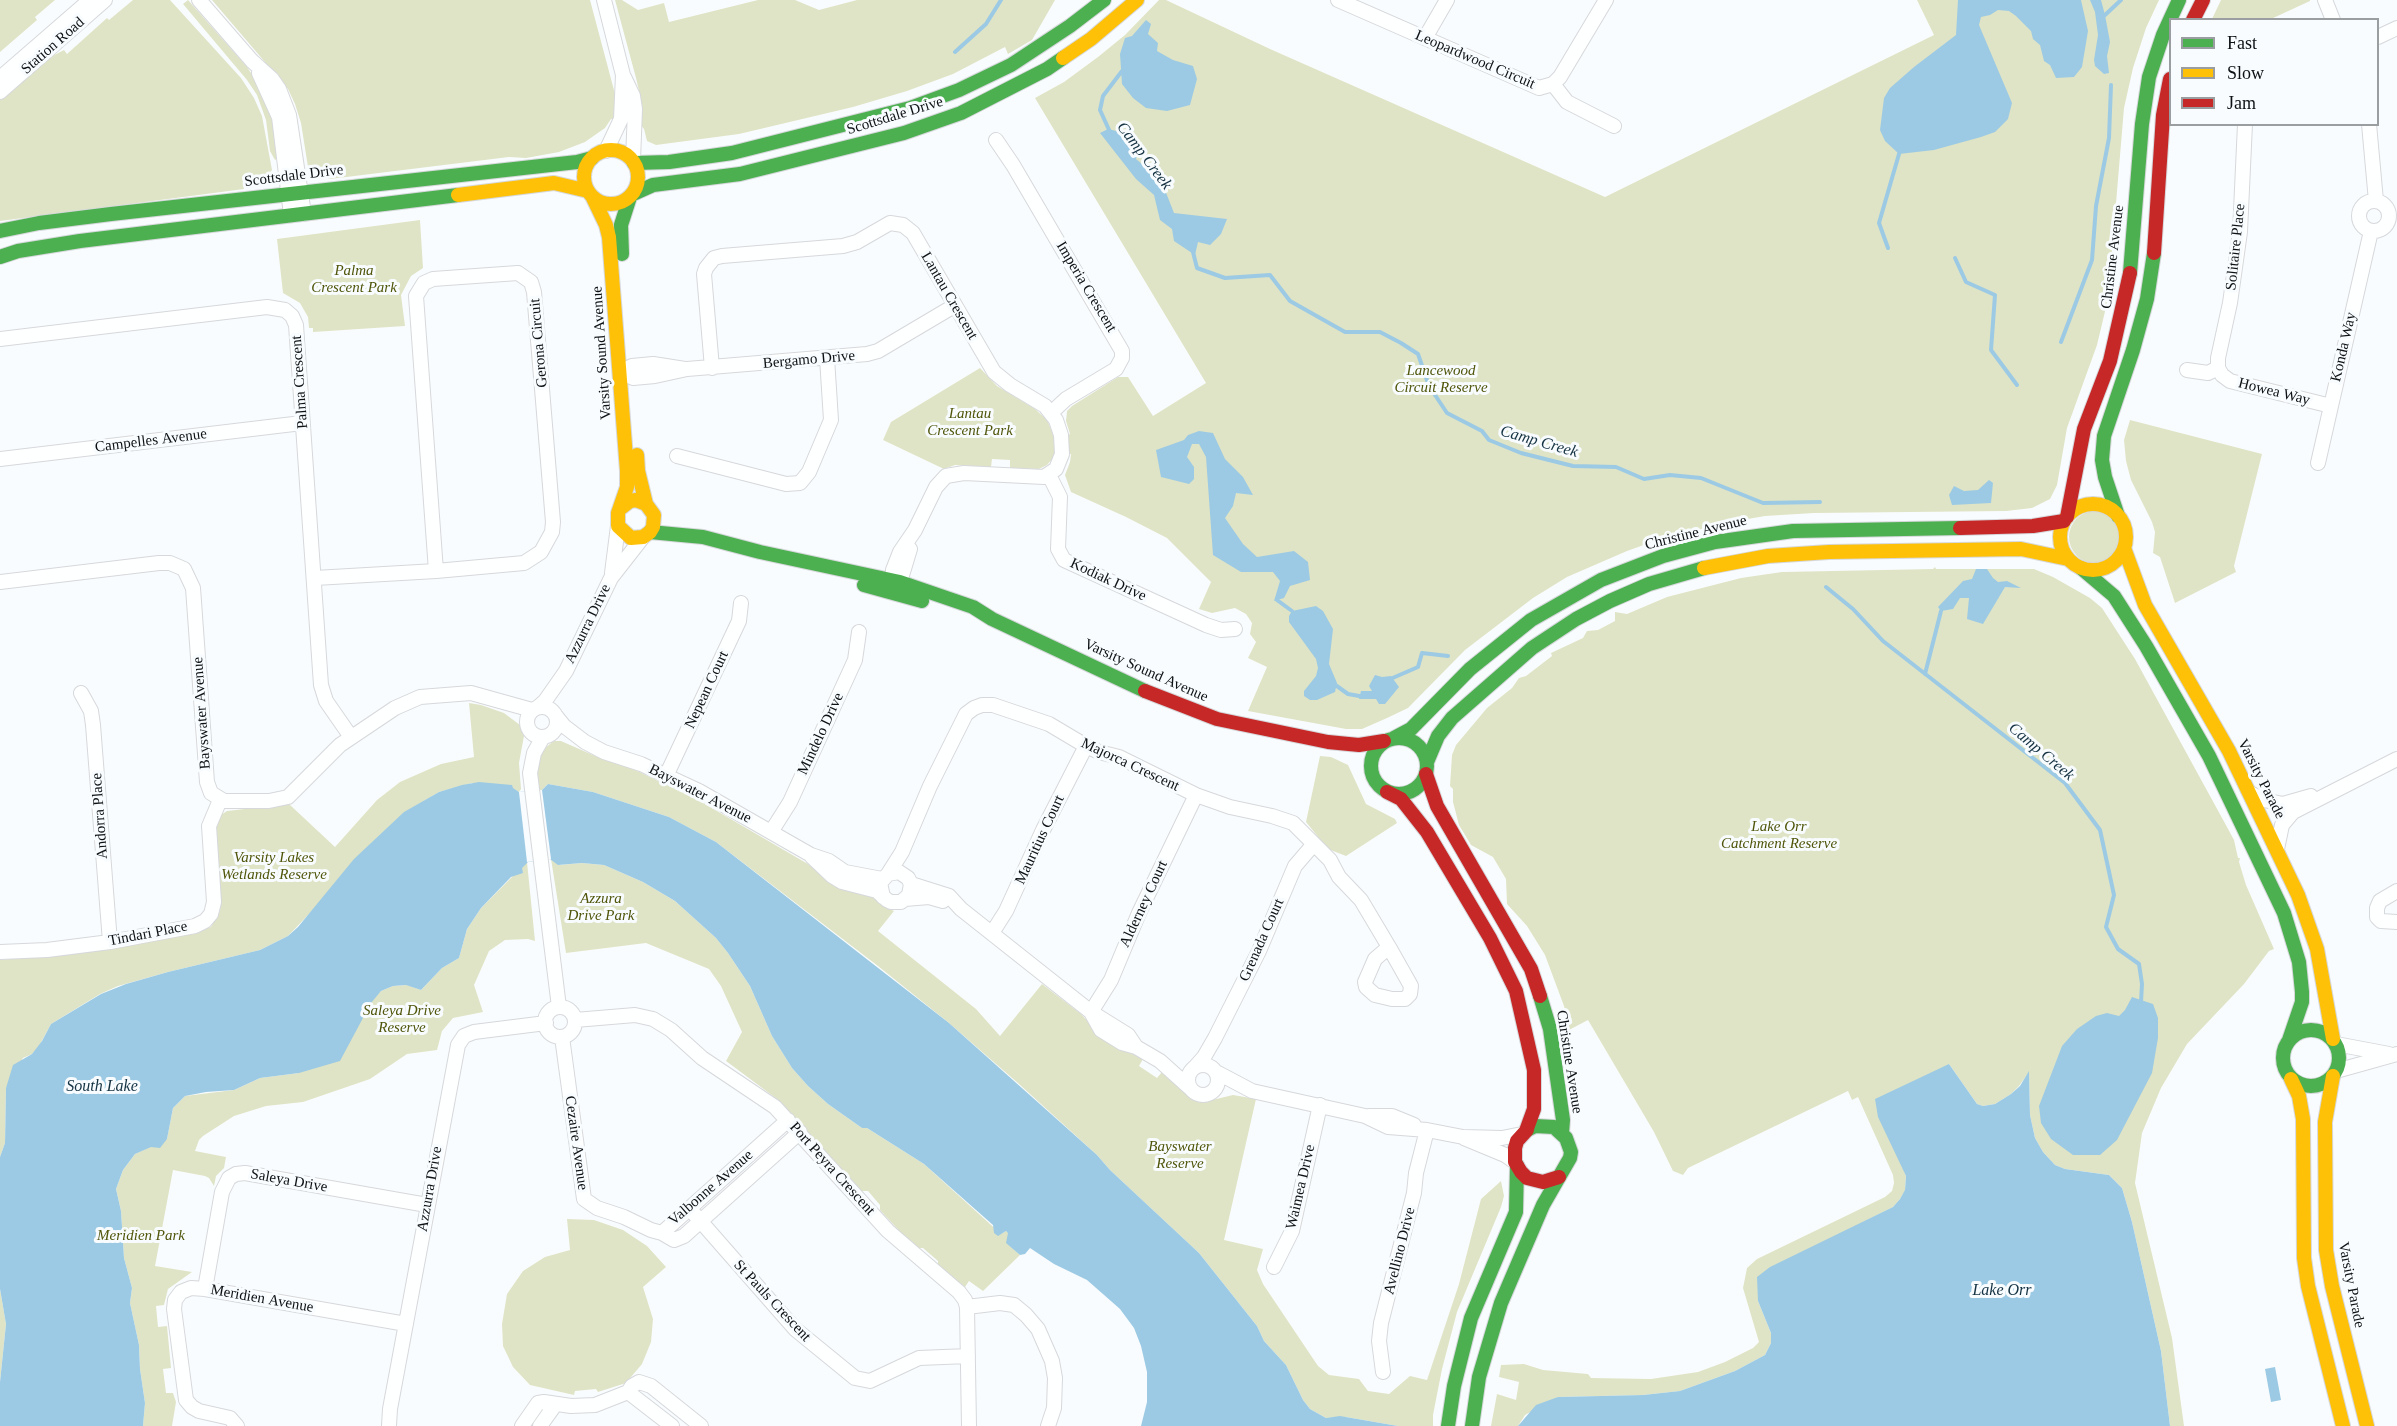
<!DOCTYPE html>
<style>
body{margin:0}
#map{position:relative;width:2397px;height:1426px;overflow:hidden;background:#f9fcfe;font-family:"Times New Roman",serif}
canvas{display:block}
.legend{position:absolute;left:2169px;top:18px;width:210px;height:108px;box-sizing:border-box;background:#f8fcff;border:2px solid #9a9ea1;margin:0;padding:8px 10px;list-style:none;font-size:18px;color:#0e1113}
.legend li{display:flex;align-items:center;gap:12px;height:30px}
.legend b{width:30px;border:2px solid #9a9ea1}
</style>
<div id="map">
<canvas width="2397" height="1426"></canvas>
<ul class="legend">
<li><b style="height:8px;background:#4caf50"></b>Fast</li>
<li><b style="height:8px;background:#ffc107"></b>Slow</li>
<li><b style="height:8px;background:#c62828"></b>Jam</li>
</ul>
</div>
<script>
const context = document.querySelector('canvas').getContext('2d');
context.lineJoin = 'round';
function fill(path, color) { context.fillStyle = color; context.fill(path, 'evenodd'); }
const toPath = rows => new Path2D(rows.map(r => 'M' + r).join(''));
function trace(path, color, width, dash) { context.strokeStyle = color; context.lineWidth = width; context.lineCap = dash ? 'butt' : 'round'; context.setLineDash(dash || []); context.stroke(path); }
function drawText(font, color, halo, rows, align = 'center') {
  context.font = font + ' "Times New Roman",serif'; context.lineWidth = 6; context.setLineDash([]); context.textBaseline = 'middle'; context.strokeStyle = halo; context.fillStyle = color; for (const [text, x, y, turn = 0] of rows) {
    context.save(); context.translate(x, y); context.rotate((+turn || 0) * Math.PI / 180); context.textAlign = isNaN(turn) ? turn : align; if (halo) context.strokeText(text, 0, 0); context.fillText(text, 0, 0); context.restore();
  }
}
const green = toPath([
 [0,0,55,0,35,17,37,20,0,52],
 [133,0,170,0,241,78,254,98,262,116,272,170,266,178,243,182,244,189,0,221,0,98,41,62,64,50,67,54,107,18,109,20],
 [188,0,247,67,259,85,268,101,275,129,278,158,275,160,270,151,266,120,257,95,247,80,183,4],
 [212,0,590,0,615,94,615,120,611,119,605,128,585,142,559,152,526,158,509,157,330,179,320,178,313,175,308,167,301,123,295,104,288,89],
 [615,0,622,0,638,10,664,3,669,22,758,0,795,0,819,10,857,0,1055,0,1032,40,1008,54,1005,47,953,74,907,91,853,107,739,134,656,145,647,141,644,129,640,124,640,95,636,78],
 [1159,0,1166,0,1270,49,1605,197,1934,35,1917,0,2159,0,2146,28,2133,68,2124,108,2108,299,2097,345,2067,428,2057,485,2050,499,2032,508,2006,511,1814,513,1765,516,1725,523,1655,541,1627,551,1567,577,1533,598,1465,650,1408,708,1387,718,1362,729,1346,729,1248,711,1267,667,1248,658,1256,642,1250,634,1252,623,1246,614,1235,608,1212,613,1199,609,1211,582,1167,538,1126,517,1071,492,1065,475,1070,462,1071,454,1066,454,1066,436,1070,434,1066,421,1067,411,1072,406,1118,377,1128,377,1153,416,1206,383,1035,98,1064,82,1098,57,1125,35],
 [2221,0,2310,0,2310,1,2271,19,2212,19],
 [420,220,423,268,411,276,401,295,405,326,313,332,313,328,309,328,308,317,300,303,283,293,277,239],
 [980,368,997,386,1035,409,1047,420,1054,436,1055,444,1054,457,1047,465,1039,469,1010,468,1010,460,992,459,991,467,955,465,944,469,883,440,891,422],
 [2130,420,2262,454,2234,566,2236,572,2175,603,2160,557,2153,553,2155,532,2152,522,2131,480,2126,461,2124,440],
 '2069 537a26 26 0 1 1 52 0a26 26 0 1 1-52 0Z',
 [1935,567,1936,569,2034,569,2053,577,2090,598,2102,608,2135,659,2227,827,2234,840,2238,858,2240,858,2239,862,2246,885,2274,949,2269,951,2244,984,2187,1044,2161,1088,2142,1133,2135,1183,2172,1338,2184,1426,2170,1426,2161,1351,2132,1222,2122,1188,2109,1175,2065,1169,2055,1165,2043,1152,2035,1138,2030,1115,2029,1072,2019,1086,2011,1094,1995,1104,1983,1106,1977,1104,1949,1064,1901,1163,1906,1176,1905,1191,1900,1199,1893,1207,1863,1222,1758,1301,1771,1333,1771,1343,1765,1355,1735,1371,1680,1391,1643,1395,1558,1397,1525,1415,1518,1426,1491,1426,1497,1394,1516,1400,1519,1382,1499,1377,1501,1365,1524,1364,1543,1370,1588,1374,1591,1378,1651,1379,1698,1372,1725,1362,1753,1348,1759,1342,1743,1288,1747,1268,1757,1259,1885,1197,1892,1191,1894,1183,1893,1175,1858,1097,1852,1100,1848,1091,1688,1168,1683,1175,1673,1171,1654,1132,1588,1020,1569,1030,1564,1006,1545,955,1527,926,1507,904,1506,879,1493,857,1471,845,1459,825,1453,802,1453,789,1450,786,1452,755,1456,745,1487,708,1512,688,1519,678,1526,676,1552,656,1551,653,1583,638,1587,631,1598,630,1615,621,1615,612,1627,614,1667,597,1741,578,1782,572,1933,569],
 [469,703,481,705,504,713,520,725,524,736,519,763,521,789,519,792,512,788,472,783,439,792,407,811,288,936,260,950,168,972,118,986,100,994,51,1024,38,1048,32,1054,23,1058,6,1088,5,1143,0,1157,0,960,63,954,184,934,211,927,220,911,221,900,215,832,221,815,227,811,289,804,335,847,377,800,400,782,441,764,474,757],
 [554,741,561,741,602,759,629,767,698,800,808,864,832,883,875,897,883,906,894,911,878,931,976,1009,1000,1036,1042,984,1081,1014,1107,1042,1143,1059,1139,1066,1157,1078,1162,1072,1180,1085,1189,1097,1204,1102,1233,1095,1256,1099,1224,1240,1263,1249,1257,1270,1263,1284,1318,1366,1329,1375,1359,1379,1368,1391,1389,1394,1410,1376,1427,1380,1459,1284,1481,1199,1501,1181,1504,1196,1501,1207,1457,1312,1442,1369,1433,1415,1433,1426,1398,1426,1346,1417,1326,1418,1310,1409,1303,1400,1286,1365,1264,1341,1257,1326,1199,1253,1110,1170,1097,1155,1019,1084,949,1023,878,966,716,842,669,817,593,792,548,784,542,790,538,790,537,765,542,750],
 [1320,756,1331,757,1348,765,1366,804,1395,819,1397,823,1346,856,1328,849,1306,822],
 [551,859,559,865,582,863,604,865,643,882,675,901,716,938,728,953,750,986,772,1036,792,1068,808,1086,828,1104,862,1128,867,1128,924,1164,1001,1234,1006,1231,1009,1233,1007,1243,1020,1255,983,1291,969,1281,965,1287,938,1265,938,1261,923,1248,918,1248,903,1235,880,1210,880,1205,868,1191,861,1191,790,1112,777,1099,726,1061,742,1032,721,986,709,969,646,943,566,953],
 [527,862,535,941,528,939,505,940,489,951,474,985,483,1012,453,1018,442,1031,437,1050,407,1054,370,1079,303,1102,266,1106,234,1116,203,1136,199,1140,195,1151,226,1157,224,1168,216,1176,214,1186,209,1178,205,1176,173,1170,155,1266,192,1272,168,1289,164,1305,156,1306,158,1327,167,1326,171,1368,163,1369,166,1393,173,1393,176,1402,172,1426,143,1426,145,1403,140,1369,139,1345,130,1303,132,1288,124,1258,121,1211,116,1189,123,1170,135,1154,167,1139,173,1108,185,1096,234,1090,260,1078,299,1073,381,991,393,986,407,985,421,990,442,968,459,958,467,929,481,908],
 [567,1219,594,1220,623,1230,647,1246,666,1267,643,1287,653,1319,651,1342,642,1364,626,1383,598,1392,596,1389,575,1391,574,1395,530,1385,513,1367,503,1346,502,1324,507,1294,523,1271,545,1257,570,1250],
 [0,1289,6,1324,0,1382]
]);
const water = toPath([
 [1958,0,2081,0,2088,31,2082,67,2074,77,2056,78,2050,65,2044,61,2040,45,2033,39,2031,31,2016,16,2009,11,1998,10,1990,15,1981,17,1979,25,2012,103,2008,119,1995,132,1981,137,1934,150,1899,154,1885,141,1880,130,1884,98,1890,88,1914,67,1956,35],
 [2090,0,2101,0,2105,15,2110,42,2107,56,2109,73,2104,74,2095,66,2094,60,2098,35,2095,12],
 [1146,20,1151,24,1148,34,1158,43,1157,51,1173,60,1193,66,1197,79,1190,105,1167,111,1146,108,1133,98,1122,84,1120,54,1125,38,1132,36],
 [1108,129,1133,135,1139,150,1136,159,1161,180,1174,213,1227,219,1221,234,1210,245,1198,242,1195,255,1174,241,1172,229,1160,220,1154,195,1136,179,1100,133],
 [1199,431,1213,433,1225,459,1243,477,1253,495,1236,493,1233,506,1225,518,1243,544,1257,557,1294,551,1308,562,1310,580,1290,586,1284,598,1274,601,1280,581,1273,572,1241,572,1213,555,1206,457,1199,444,1192,444,1187,457,1194,467,1194,479,1189,484,1161,477,1156,450,1184,440,1188,435],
 [1989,480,1993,483,1991,503,1952,505,1949,495,1954,486,1964,491,1978,490],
 [1976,569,1987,569,1993,578,1998,582,2007,581,2021,588,2005,587,1983,624,1967,619,1969,598,1960,598,1953,609,1941,611,1938,607,1963,581,1972,579],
 [1316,606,1323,611,1333,629,1329,664,1337,683,1335,692,1317,700,1310,700,1304,696,1304,691,1316,676,1318,668,1316,659,1289,622,1289,616,1292,611],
 [1375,675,1382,677,1391,676,1399,687,1385,704,1379,704,1376,699,1359,699,1361,691,1372,691,1369,686],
 [479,782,512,785,513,788,519,792,542,790,548,784,593,792,669,817,716,842,949,1023,1097,1155,1110,1170,1199,1253,1257,1326,1264,1341,1286,1365,1303,1400,1310,1409,1326,1418,1340,1416,1398,1426,1141,1426,1147,1402,1147,1372,1141,1346,1134,1328,1120,1309,1087,1280,1054,1264,1030,1248,1025,1254,1020,1255,1006,1243,1008,1233,1006,1231,998,1236,994,1233,993,1225,924,1164,867,1128,862,1128,828,1104,808,1086,792,1068,772,1036,750,986,728,953,716,938,675,901,643,882,604,865,582,863,558,865,550,859,528,862,522,868,523,873,511,877,481,908,467,929,459,958,442,968,421,990,406,985,393,986,381,991,371,1003,340,1061,299,1073,260,1078,234,1090,206,1092,185,1096,173,1108,167,1139,160,1148,151,1147,135,1154,123,1170,116,1189,121,1211,124,1258,132,1288,130,1303,139,1345,140,1369,145,1403,143,1426,0,1426,0,1382,6,1324,0,1289,0,1157,5,1143,6,1088,13,1065,32,1054,42,1041,51,1024,101,994,126,984,168,972,260,950,288,936,298,927,354,859,404,812,439,792,462,785],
 [2132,997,2153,1004,2158,1018,2158,1038,2152,1073,2117,1140,2100,1155,2073,1155,2051,1139,2041,1123,2039,1106,2062,1046,2077,1029,2096,1016,2107,1013,2119,1016,2125,1010],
 [1949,1064,1977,1104,1983,1106,1995,1104,2011,1094,2020,1086,2029,1071,2030,1115,2035,1138,2043,1152,2055,1165,2065,1169,2109,1175,2122,1188,2132,1222,2161,1351,2170,1426,1518,1426,1536,1405,1558,1397,1643,1395,1680,1391,1735,1371,1765,1355,1771,1343,1771,1333,1758,1301,1757,1277,1770,1267,1893,1207,1900,1199,1905,1190,1906,1176,1878,1117,1875,1099],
 [2275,1367,2281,1400,2271,1402,2265,1369]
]);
const pier = toPath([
 [542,790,551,859,527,862,519,792]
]);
const stream = toPath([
 [2105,15,2121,0],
 [955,52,986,24,1001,0],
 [1110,132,1100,110,1103,96,1122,71],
 [1888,248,1879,223,1899,154],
 [1193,252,1197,268,1225,278,1270,275,1290,301,1345,332,1380,332,1401,343,1418,354,1429,386,1447,413,1482,431,1489,440,1521,453,1573,466,1616,467,1644,479,1670,475,1701,478,1763,503,1820,502],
 [1955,258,1966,282,1995,295,1991,350,2017,385],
 [2061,342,2092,260,2096,206,2109,138,2111,85],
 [1826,587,1853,609,1883,641,2065,783,2100,830,2114,895,2106,927,2118,949,2139,964,2142,984,2141,1002],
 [1277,600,1292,611],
 [1925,674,1941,611],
 [1388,680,1418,667,1422,653,1448,656],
 [1334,684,1348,694,1365,697]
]);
const street = toPath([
 [199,0,252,61,272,79,279,89,289,115,304,214],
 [604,0,623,75,621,119,606,151],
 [1338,0,1539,88,1553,84,1560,77,1606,0],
 [2325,0,2333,20],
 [2378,37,2397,28],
 [1425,38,1447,0],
 [259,73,279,117,291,215],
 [624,77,633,96,635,109,633,160],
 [0,78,90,0],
 [1553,84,1567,102,1614,126],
 [0,92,105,0],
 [2369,124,2376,201],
 [996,140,1013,165,1122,351,1122,358,1116,369,1066,399,1051,413],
 '2359 216a15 15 0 1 1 30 0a15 15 0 1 1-30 0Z',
 [0,339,267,307,285,310,292,316,296,325,321,685,326,701,351,737],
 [712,368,704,274,706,268,714,258,722,256,843,246,857,242,890,223,903,225,913,233,994,372,1010,385,1045,406,1056,420,1061,435,1062,454,1056,469,1044,477,964,473,946,476,936,487,915,530,900,552,893,570,892,588],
 [2218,368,2218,358,2230,303,2240,232,2245,124],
 [2187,370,2208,373,2218,368,2222,375,2230,381,2331,406],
 [620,372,633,378,655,376,687,369,867,354,878,351,954,306],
 [620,372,632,366,653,364,685,369],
 [677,456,786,484,800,483,809,472,831,420,827,358],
 [0,459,302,423],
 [2318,463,2371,231],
 [1049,475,1060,497,1058,549,1064,560,1206,625,1221,630,1235,629],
 [612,573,618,526],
 [315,578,436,571,416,296,424,283,433,279,518,273,531,282,534,292,553,522,552,532,541,552,524,563,436,571],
 [0,582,159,563,170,563,184,569,193,588,207,782,211,793,224,801,269,801,288,797,340,745,395,708,420,697,471,693,532,710],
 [894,590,900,582,910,549],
 [81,693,91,711,93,725,110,942],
 '527 722a15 15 0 1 1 30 0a15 15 0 1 1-30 0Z',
 [537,708,545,701,566,671,611,578,643,537],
 [556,716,564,726,585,742,604,752,641,764,699,791,811,855,829,861,845,872,882,879],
 [543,737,534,753,530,773,559,1007],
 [666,776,739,621,741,603],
 [2250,793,2264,800,2283,804,2311,796],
 [771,832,790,802,855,660,859,632],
 [2277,849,2282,825,2293,812,2397,759],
 [812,857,832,876,842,882,877,891,887,900,891,902,901,902,909,895,911,884,908,878,899,872,888,874,880,883,883,897],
 [888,874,902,852,930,786,966,714,974,708,982,705,993,705,1049,724,1086,746,1099,752,1119,757,1196,795,1230,807,1272,816,1293,823,1330,860,1339,877,1361,900,1389,947,1375,959,1365,982,1366,987,1375,995,1392,999,1405,999,1410,994,1411,986,1389,947],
 [911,884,949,896,961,909,1091,1012,1128,1035,1136,1047],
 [2397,891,2380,901,2377,908,2377,917,2381,921,2397,922],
 [905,899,929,897,943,901],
 [992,933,1006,911,1043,830,1086,746],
 [0,952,47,950,110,942,195,926,205,921,211,914,214,902,209,826,220,800],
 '545 1022a15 15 0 1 1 30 0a15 15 0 1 1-30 0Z',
 [1091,1012,1111,980,1139,913,1196,795],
 [1092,1014,1101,1030,1122,1043,1136,1047,1160,1061,1190,1088],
 [575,1020,635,1015,653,1019,671,1030,702,1058,775,1107,888,1231,959,1292,965,1300,967,1307,969,1426],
 [562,1037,584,1199,597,1208,624,1217,651,1230,662,1233],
 [2336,1044,2389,1054],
 '1188 1080a15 15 0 1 1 30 0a15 15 0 1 1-30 0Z',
 [1196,1066,1204,1057,1215,1038,1259,951,1295,866,1313,845],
 [2336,1071,2397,1054],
 [1218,1073,1252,1091,1365,1116,1388,1127,1427,1130,1463,1137,1502,1138,1522,1134],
 [1369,1116,1392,1116,1414,1125],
 [788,1120,662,1233,674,1240,684,1236,800,1132],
 [1464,1138,1505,1155,1515,1162],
 [689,1208,795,1329,855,1378,870,1381,919,1358,968,1356],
 [1274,1267,1292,1231,1320,1105],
 [205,1289,222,1192,229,1178,236,1174,245,1173,427,1205],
 [967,1307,1000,1303,1014,1305,1026,1315,1038,1329,1052,1361,1055,1378,1054,1408,1048,1426],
 [1383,1372,1379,1341,1381,1323,1414,1193,1416,1173,1427,1130],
 [237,1426,230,1418,199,1411,192,1407,186,1400,174,1309,175,1300,181,1292,191,1288,205,1289,406,1324],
 [389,1426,390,1409,458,1045,464,1036,474,1032,546,1023],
 [522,1426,538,1403,544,1402,571,1406,595,1405,628,1392],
 [540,1426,555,1405],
 [672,1426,628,1392,632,1386,639,1382,651,1386,701,1426]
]);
const fast = toPath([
 [634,163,669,162,732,153,910,108,959,90,1011,65,1070,26,1104,0],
 [633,194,653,185,740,174,904,133,961,113,1047,69,1063,58],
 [0,231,39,223,111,214,577,162,592,158],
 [622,254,621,225,630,197],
 [0,257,18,251,80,241,458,195],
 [2130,273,2142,124,2149,77,2163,35,2179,0],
 [2118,516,2105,477,2102,460,2104,436,2133,350,2147,299,2154,253],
 [650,532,703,537,760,552,900,582,973,607,992,619,1145,691],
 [2081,568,2114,596,2146,646,2209,756,2284,913,2299,962,2302,992,2302,1002,2289,1040],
 [864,585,922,601],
 '1371 766a28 28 0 1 1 56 0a28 28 0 1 1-56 0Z',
 [1394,738,1411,729,1470,669,1531,620,1601,580,1663,556,1715,542,1793,531,1960,528],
 [1427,762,1438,736,1452,718,1532,648,1576,619,1610,601,1649,584,1704,568],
 [1540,996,1550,1029,1563,1120,1562,1133],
 '2283 1058a28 28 0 1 1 56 0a28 28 0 1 1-56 0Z',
 [1448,1426,1454,1386,1471,1318,1516,1212,1517,1165],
 [1472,1426,1479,1377,1501,1303,1543,1205,1570,1158,1571,1152,1566,1138,1554,1127,1535,1126,1527,1130]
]);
const slow = toPath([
 [1063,58,1091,39,1137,0],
 '584 177a27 27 0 1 1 54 0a27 27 0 1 1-54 0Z',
 [458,195,554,183,588,191],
 [593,198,606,225,609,237,627,471,627,487,618,513,618,526,631,538,643,537,650,532,653,527,654,515,646,504,636,500,630,501,621,508],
 [637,455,638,471,646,504],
 '2060 537a33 33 0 1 1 66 0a33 33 0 1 1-66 0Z',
 [2124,548,2145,605,2229,751,2298,895,2317,949,2333,1039],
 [1704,568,1768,556,1829,552,2021,549,2068,559],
 [2333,1076,2325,1122,2326,1250,2332,1286,2367,1426],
 [2291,1079,2299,1096,2303,1119,2304,1258,2308,1286,2343,1426]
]);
const jam = toPath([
 [2193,20,2203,0],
 [2154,253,2163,115,2170,79],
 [2067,517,2084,429,2110,361,2130,273],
 [1960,528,2033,526,2064,521],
 [1145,691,1217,719,1328,742,1359,745,1384,741],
 [1426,774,1437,806,1531,969,1540,996],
 [1387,792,1401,799,1427,832,1490,938,1516,991,1534,1070,1534,1109,1526,1131],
 [1527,1130,1517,1141,1515,1148,1515,1162,1521,1172,1527,1178,1543,1182,1559,1177]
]);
const streetNames = [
 ["Station Road",53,46,-41],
 ["Leopardwood Circuit",1475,60,23],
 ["Scottsdale Drive",895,116,-17],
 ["Scottsdale Drive",294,176,-7],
 ["Solitaire Place",2236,247,-84],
 ["Christine Avenue",2113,257,-83],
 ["Imperia Crescent",1086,287,59],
 ["Lantau Crescent",949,296,60],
 ["Gerona Circuit",539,343,-95],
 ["Konda Way",2344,347,-77],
 ["Varsity Sound Avenue",602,353,-94],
 ["Bergamo Drive",809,360,-5],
 ["Palma Crescent",300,382,-94],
 ["Howea Way",2274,392,14],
 ["Campelles Avenue",151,441,-7],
 ["Christine Avenue",1696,533,-14],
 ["Kodiak Drive",1108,580,25],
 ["Azzurra Drive",588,624,-64],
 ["Varsity Sound Avenue",1146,671,24],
 ["Nepean Court",707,690,-65],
 ["Bayswater Avenue",202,713,-94],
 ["Mindelo Drive",821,734,-65],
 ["Majorca Crescent",1130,765,25],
 ["Varsity Parade",2261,779,63],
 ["Bayswater Avenue",700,794,27],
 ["Andorra Place",100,816,-94],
 ["Mauritius Court",1040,840,-65],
 ["Alderney Court",1144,904,-65],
 ["Tindari Place",148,934,-11],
 ["Grenada Court",1262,940,-66],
 ["Christine Avenue",1569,1062,81],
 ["Cezaire Avenue",576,1143,82],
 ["Port Peyra Crescent",832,1169,48],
 ["Saleya Drive",289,1181,10],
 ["Waimea Drive",1301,1187,-77],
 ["Valbonne Avenue",711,1188,-41],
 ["Azzurra Drive",430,1189,-80],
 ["Avellino Drive",1400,1251,-76],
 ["Varsity Parade",2351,1285,79],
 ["Meridien Avenue",262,1299,10],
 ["St Pauls Crescent",772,1301,47]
];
const parkNames = [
 ["Palma",354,271],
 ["Crescent Park",354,288],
 ["Lancewood",1441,371],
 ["Circuit Reserve",1441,388],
 ["Lantau",970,414],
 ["Crescent Park",970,431],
 ["Lake Orr",1779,827],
 ["Catchment Reserve",1779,844],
 ["Varsity Lakes",274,858],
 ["Wetlands Reserve",274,875],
 ["Azzura",601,899],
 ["Drive Park",601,916],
 ["Saleya Drive",402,1011],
 ["Reserve",402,1028],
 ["Bayswater",1180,1147],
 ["Reserve",1180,1164],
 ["Meridien Park",141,1236]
];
const waterNames = [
 ["Camp Creek",1144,156,53],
 ["Camp Creek",1539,442,16],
 ["Camp Creek",2041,752,40],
 ["South Lake",102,1087],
 ["Lake Orr",2002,1291]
];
fill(green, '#dfe4c6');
fill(water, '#9ccae4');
fill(pier, '#f9fcfe');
trace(stream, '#9ccae4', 4);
trace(street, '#d6d8db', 16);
trace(fast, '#d6d8db', 16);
trace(slow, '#d6d8db', 16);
trace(jam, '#d6d8db', 16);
trace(street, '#feffff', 14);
trace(fast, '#4caf50', 14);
trace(slow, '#ffc107', 14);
trace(jam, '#c62828', 14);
drawText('15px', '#0e1113', '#f8fcff', streetNames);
drawText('italic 15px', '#50550a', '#f8fcff', parkNames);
drawText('italic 16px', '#153242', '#f8fcff', waterNames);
</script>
